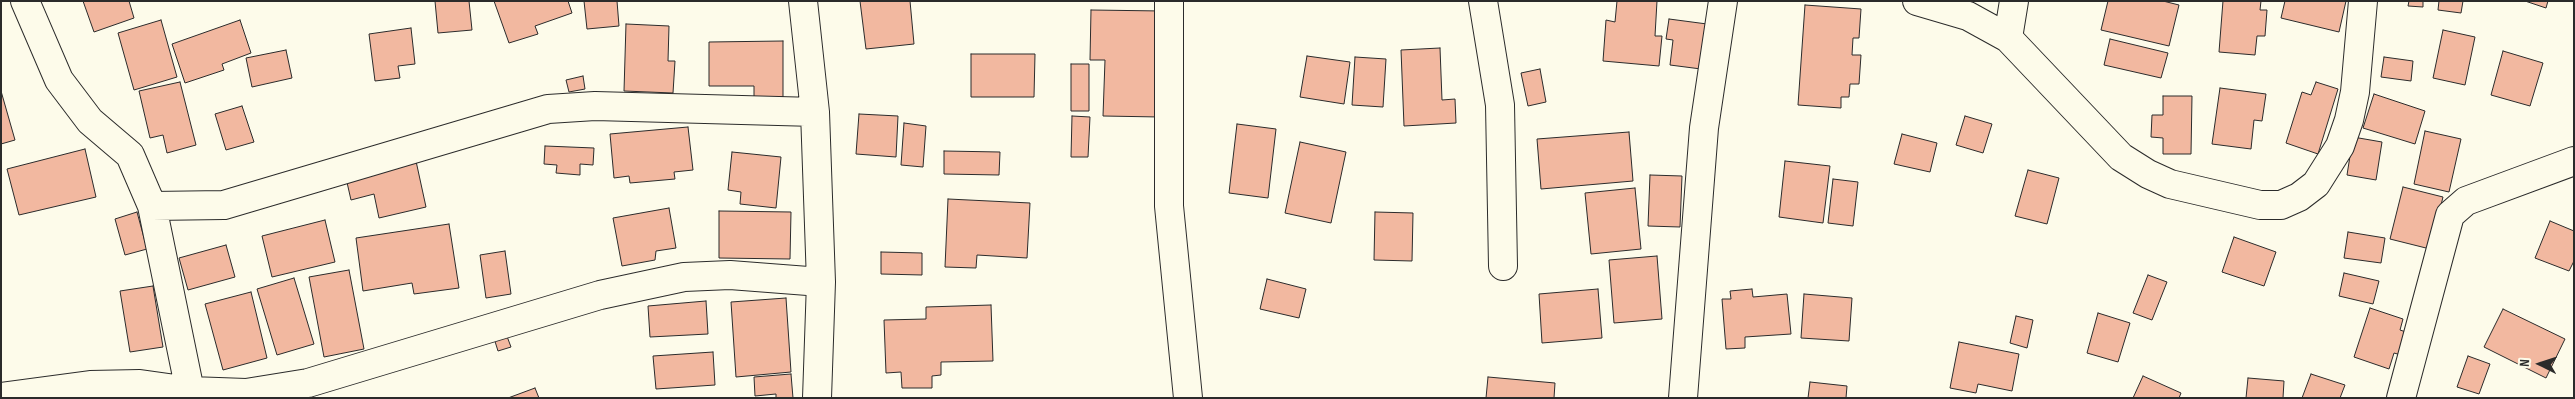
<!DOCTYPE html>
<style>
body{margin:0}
#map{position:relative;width:2575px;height:399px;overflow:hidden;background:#fdfbea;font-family:"Sofia Sans Condensed",sans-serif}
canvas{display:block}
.frame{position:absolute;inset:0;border:2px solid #2b2b2b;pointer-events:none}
.north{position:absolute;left:2515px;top:339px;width:50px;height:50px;-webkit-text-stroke:4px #fdfbea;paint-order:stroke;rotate:274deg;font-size:14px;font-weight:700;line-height:20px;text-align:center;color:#2b2b2b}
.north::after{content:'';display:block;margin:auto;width:18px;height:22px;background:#2b2b2b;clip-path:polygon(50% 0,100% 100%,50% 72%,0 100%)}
</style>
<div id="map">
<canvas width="2575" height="399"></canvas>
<div class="frame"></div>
<div class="north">N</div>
</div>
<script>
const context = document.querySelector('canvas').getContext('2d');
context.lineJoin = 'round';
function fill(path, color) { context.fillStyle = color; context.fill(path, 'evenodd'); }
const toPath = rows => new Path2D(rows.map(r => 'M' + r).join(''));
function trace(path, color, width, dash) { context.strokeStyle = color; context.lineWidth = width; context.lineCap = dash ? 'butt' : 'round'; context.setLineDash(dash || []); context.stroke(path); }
const building = toPath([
 [83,1,129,1,134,18,94,32,83,1],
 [435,1,469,1,472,30,438,33,435,1],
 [494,1,568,1,572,13,535,26,538,34,509,43,494,1],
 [584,1,617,1,619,26,587,29,584,1],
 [860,1,910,1,914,44,866,49,860,1],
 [1617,1,1657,1,1655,36,1662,36,1659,66,1603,61,1606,20,1615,22,1617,1],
 [2108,1,2163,1,2179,5,2169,46,2101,30,2108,1],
 [2223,1,2261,1,2260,10,2267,10,2265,36,2257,36,2255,55,2219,52,2223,1],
 [2285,1,2346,1,2339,32,2281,18,2285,1],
 [2409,1,2423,1,2423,7,2408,6,2409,1],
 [2439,1,2463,1,2461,13,2438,10,2439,1],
 [2525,1,2548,1,2546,8,2525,1],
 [1805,5,1861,9,1859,38,1853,38,1852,55,1861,55,1859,84,1850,84,1849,97,1841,97,1841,108,1798,105,1805,5],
 [1091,10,1162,11,1160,117,1103,116,1105,60,1090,60,1091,10],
 [1669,19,1707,24,1701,69,1670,65,1673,40,1666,39,1669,19],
 [161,20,177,77,134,90,118,33,161,20],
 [240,20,251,53,222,64,224,70,185,83,172,44,240,20],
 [626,24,669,26,668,61,675,61,673,93,624,91,626,24],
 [411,28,415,64,398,66,400,78,375,81,369,34,411,28],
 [2443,30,2475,37,2465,85,2433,78,2443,30],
 [2110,39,2168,53,2161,78,2104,65,2110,39],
 [783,41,783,97,754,97,754,86,709,86,709,42,783,41],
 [1440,48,1442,100,1455,99,1456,123,1404,126,1401,50,1440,48],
 [286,50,292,78,252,87,246,58,286,50],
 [2503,51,2543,63,2530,106,2491,95,2503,51],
 [971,54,1035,54,1034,97,971,97,971,54],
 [1307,56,1350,62,1344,104,1300,97,1307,56],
 [1355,57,1386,59,1383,107,1352,105,1355,57],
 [2384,57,2413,61,2411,81,2381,77,2384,57],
 [1071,64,1089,64,1089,111,1071,111,1071,64],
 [1540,69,1546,102,1528,106,1521,73,1540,69],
 [583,76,585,89,569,92,566,80,583,76],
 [180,82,196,145,167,153,163,135,150,138,139,91,180,82],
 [2316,82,2338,89,2318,154,2286,143,2302,92,2311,95,2316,82],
 [2220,88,2266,94,2262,121,2254,120,2251,149,2212,144,2220,88],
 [1,91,15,140,1,144,1,91],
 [2374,94,2425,111,2415,144,2363,128,2374,94],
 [2163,96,2192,96,2191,154,2163,154,2163,138,2151,137,2152,115,2163,115,2163,96],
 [242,106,254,142,226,150,215,114,242,106],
 [859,114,898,116,896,157,856,154,859,114],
 [1072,116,1090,117,1088,157,1071,157,1072,116],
 [1965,116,1992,124,1983,153,1956,145,1965,116],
 [904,123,926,126,923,167,901,165,904,123],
 [1237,124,1276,129,1268,198,1229,193,1237,124],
 [688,127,693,170,674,172,675,179,630,183,629,176,614,178,610,134,688,127],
 [2425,131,2461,139,2449,192,2414,184,2425,131],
 [1629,132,1633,181,1541,189,1537,139,1629,132],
 [1902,134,1937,143,1930,172,1894,164,1902,134],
 [2353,137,2382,142,2376,180,2347,175,2353,137],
 [1300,142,1346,152,1331,223,1285,213,1300,142],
 [545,146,594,148,593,165,580,164,580,175,556,173,557,165,544,164,545,146],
 [85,149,96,197,19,215,7,169,85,149],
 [944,151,1000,152,999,175,944,174,944,151],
 [732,152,781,157,776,208,740,204,741,192,728,190,732,152],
 [416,161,426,207,379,218,374,194,351,200,346,178,416,161],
 [1785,161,1830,166,1823,223,1779,217,1785,161],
 [2028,170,2059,178,2047,224,2015,216,2028,170],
 [1650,175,1682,176,1680,227,1648,226,1650,175],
 [1833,179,1858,182,1853,226,1828,223,1833,179],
 [2403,187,2443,197,2430,249,2390,239,2403,187],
 [1635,188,1641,249,1591,254,1585,193,1635,188],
 [948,199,1030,203,1027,258,977,255,976,268,945,267,948,199],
 [669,208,676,248,656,251,655,260,622,266,613,218,669,208],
 [719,211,791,212,790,259,719,258,719,211],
 [137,212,147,249,125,255,115,219,137,212],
 [1375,212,1413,213,1412,261,1374,260,1375,212],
 [325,220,335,262,272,277,262,236,325,220],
 [2550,221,2574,231,2574,261,2569,271,2535,258,2550,221],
 [449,224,459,288,414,294,412,283,363,291,356,238,449,224],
 [2348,232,2385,238,2381,263,2344,258,2348,232],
 [2234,237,2276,252,2264,286,2222,272,2234,237],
 [226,245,235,277,188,290,179,258,226,245],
 [505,251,511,294,486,298,480,255,505,251],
 [881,252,922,253,922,275,881,274,881,252],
 [1657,256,1662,319,1614,323,1609,260,1657,256],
 [349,270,364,349,324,357,309,277,349,270],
 [2344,273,2379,281,2373,304,2339,296,2344,273],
 [2148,275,2167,282,2152,320,2133,313,2148,275],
 [294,278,314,344,277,355,257,289,294,278],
 [1267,279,1306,289,1299,318,1260,309,1267,279],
 [153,286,163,347,130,352,120,291,153,286],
 [1598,289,1602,338,1542,343,1539,294,1598,289],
 [1752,289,1753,297,1787,294,1791,334,1745,337,1745,348,1726,349,1722,299,1731,299,1730,291,1752,289],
 [251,292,267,358,223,370,205,304,251,292],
 [1804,294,1852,298,1849,341,1801,338,1804,294],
 [786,298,791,372,736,377,731,302,786,298],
 [706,301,708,334,650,337,648,306,706,301],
 [991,305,993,361,941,362,941,375,932,376,932,388,902,388,901,372,886,373,884,320,926,319,926,307,991,305],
 [2370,308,2403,319,2400,330,2409,333,2401,355,2394,353,2389,369,2354,357,2370,308],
 [2503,309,2565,339,2546,378,2484,347,2503,309],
 [2098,313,2130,323,2118,362,2087,353,2098,313],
 [2016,316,2033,320,2027,348,2010,343,2016,316],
 [505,331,511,347,498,351,493,335,505,331],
 [1959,342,2019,354,2012,391,1978,384,1976,393,1950,388,1959,342],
 [713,352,715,385,656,389,653,356,713,352],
 [2468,356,2490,364,2479,394,2457,387,2468,356],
 [791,374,793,398,776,398,776,394,755,396,754,377,791,374],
 [2311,374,2345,385,2340,398,2302,398,2311,374],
 [2143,376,2181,393,2179,398,2133,398,2143,376],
 [1488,377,1555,383,1554,398,1486,398,1488,377],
 [2248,378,2284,381,2283,398,2246,398,2248,378],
 [1810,382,1847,386,1846,398,1808,398,1810,382],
 [535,388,539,398,508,398,535,388]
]);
const minor = toPath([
 [25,1,59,80,90,121,130,155,152,206,190,391],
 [803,1,815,112,821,282,817,398],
 [1169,1,1169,206,1188,398],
 [1483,1,1500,105,1503,266],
 [1917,1,1968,16,2008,38,2121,157,2148,174,2170,184,2260,205,2281,205,2299,197,2316,184,2340,146,2349,120,2355,92,2363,1],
 [2008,38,2014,1],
 [152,206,224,205,548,109,595,106,815,112],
 [1,397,90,385,140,384,190,391,246,393,308,383,600,295,684,277,730,275,821,282],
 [1683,398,1704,128,1723,1],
 [2401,398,2450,215,2466,201,2574,161]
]);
fill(building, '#f2b8a0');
trace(building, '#2b2b2b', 1);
trace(minor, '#2b2b2b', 30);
trace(minor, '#fdfbea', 28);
</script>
